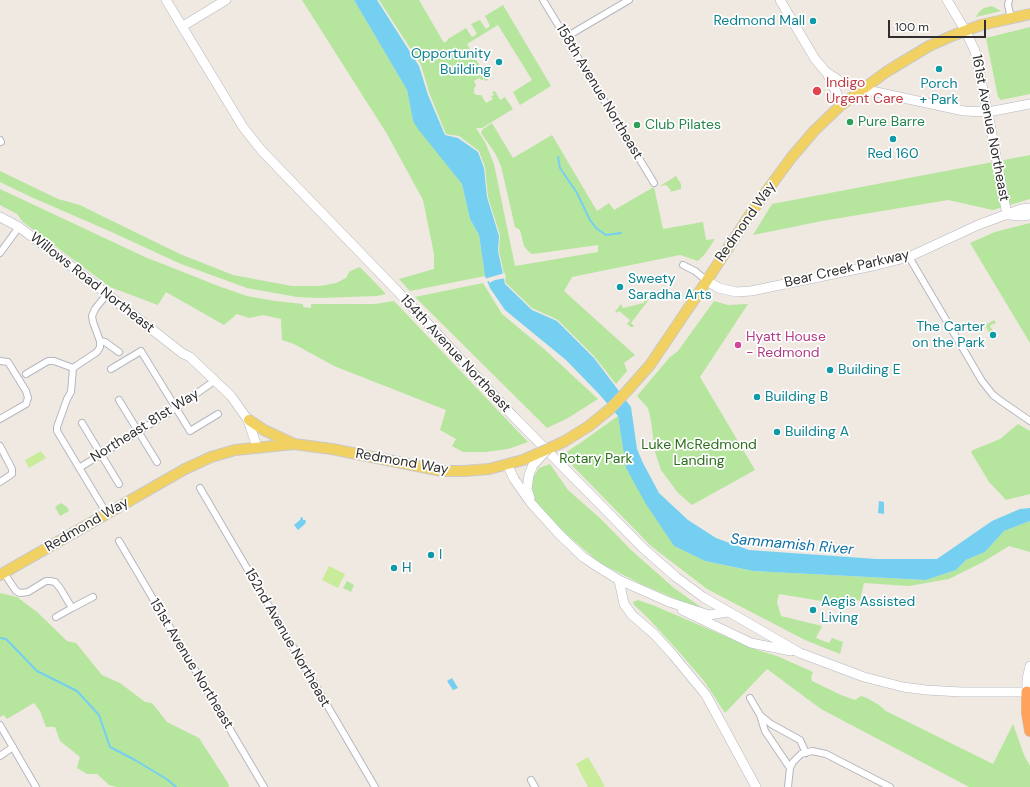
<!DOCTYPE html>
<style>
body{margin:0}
#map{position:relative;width:1030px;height:787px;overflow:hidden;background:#efe9e1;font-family:"DM Sans",sans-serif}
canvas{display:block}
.scale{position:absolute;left:888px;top:20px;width:98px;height:18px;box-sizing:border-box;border:2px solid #2e2e2e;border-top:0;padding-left:5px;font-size:12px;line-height:14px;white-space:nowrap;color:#2e2e2e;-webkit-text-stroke:3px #fff;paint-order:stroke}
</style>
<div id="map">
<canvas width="1030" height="787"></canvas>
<div class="scale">100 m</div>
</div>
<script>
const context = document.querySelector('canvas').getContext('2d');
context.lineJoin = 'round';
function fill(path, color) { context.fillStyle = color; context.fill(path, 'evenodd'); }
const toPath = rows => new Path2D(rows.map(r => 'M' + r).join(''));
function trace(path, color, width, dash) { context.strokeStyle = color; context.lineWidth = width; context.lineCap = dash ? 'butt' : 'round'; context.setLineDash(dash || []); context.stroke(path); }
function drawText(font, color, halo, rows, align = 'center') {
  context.font = font + ' "DM Sans",sans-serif'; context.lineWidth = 3.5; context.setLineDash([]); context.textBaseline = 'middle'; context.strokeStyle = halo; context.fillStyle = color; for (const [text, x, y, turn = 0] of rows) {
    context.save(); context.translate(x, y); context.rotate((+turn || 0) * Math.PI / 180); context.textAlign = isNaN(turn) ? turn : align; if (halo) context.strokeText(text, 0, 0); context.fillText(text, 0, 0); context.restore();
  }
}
const green = toPath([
 [302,0,354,0,407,90,413,121,462,184,470,219,479,235,485,276,410,291,399,279,434,269,434,254,423,200,387,134],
 [379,0,419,0,444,43,448,40,448,39,466,28,472,37,477,34,471,24,480,20,486,29,490,26,485,16,503,5,551,86,520,105,513,92,532,80,498,25,467,44,488,80,485,81,484,79,481,80,479,78,474,81,476,86,474,88,474,93,476,95,481,95,486,103,493,99,491,96,494,95,492,92,495,91,500,100,505,97,513,109,482,128,476,128,485,142,494,164,515,266,598,252,598,245,540,253,532,254,527,250,524,246,520,230,515,227,501,166,495,153,481,133,483,129,492,123,513,158,552,135,597,211,609,203,614,210,654,187,663,229,703,222,706,240,715,239,705,254,698,261,680,255,572,277,564,291,635,355,624,363,627,371,616,384,594,356,558,320,532,308,506,283,499,251,500,235,488,197,485,167,479,151,459,136,446,134,430,95,421,65],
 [992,6,1001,11,976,17,979,12,984,8],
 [1030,27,1030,94,1001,100,998,97,986,38],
 [1030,155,1030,199,993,210,948,200,822,221,753,235,772,204],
 [0,171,58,199,80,205,102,216,180,254,233,275,292,286,320,286,336,283,346,278,350,271,360,267,386,294,377,296,319,298,297,297,247,288,181,264,107,230,31,197,0,182],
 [676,176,681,184,681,189,670,192,671,190,666,185,660,186],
 [0,189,145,257,221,287,247,296,275,301,303,304,303,307,311,308,311,304,375,304,394,301,528,442,508,449,485,452,463,452,452,446,456,439,440,430,446,410,334,366,294,344,282,340,281,319,263,315,249,318,237,314,224,325,166,292,158,305,110,287,23,222,17,214,0,205],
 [1030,223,1030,343,970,243,995,232],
 [483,283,502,314,544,349,598,399,568,418,547,428,415,297],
 [651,296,655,299,655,300,650,298,631,323,634,326,633,327,631,327,627,324,630,320,619,311,616,313,615,312,621,304,623,308,644,303,644,299],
 [714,301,728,305,748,304,700,377,755,470,692,505,678,493,661,470,655,452,651,421,648,408,637,396,670,357,678,351],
 [994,320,996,323,991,325,990,327,994,331,990,334,985,325],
 [618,416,626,468,674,546,705,561,753,571,926,580,956,570,966,560,985,552,1004,531,1030,521,1030,552,1009,546,983,562,949,579,909,586,864,583,860,601,844,597,821,601,779,594,777,602,781,616,822,626,816,638,829,643,832,638,843,642,840,654,805,640,707,589,651,546,562,455,583,441],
 [1018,424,1030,431,1030,494,1006,500,989,482,971,452,973,450,1000,439],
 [550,464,568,490,601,519,631,550,674,588,705,610,688,604,643,585,600,563,566,534,541,508,535,501,532,492,531,484,534,476,539,468],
 [61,503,67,507,69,511,60,516,55,507],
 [347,581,354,585,351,592,343,588],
 [0,593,17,597,37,612,67,641,76,643,102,675,120,683,145,702,152,703,167,722,199,738,228,783,229,787,117,787,109,785,97,774,87,774,77,768,80,757,60,741,55,727,46,727,40,711,34,703,7,719,4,715,0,717],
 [638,600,655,606,757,650,777,656,813,672,811,677,812,681,841,695,855,700,861,696,867,698,879,705,886,711,993,764,1013,724,1024,755,1030,766,1030,787,969,787,821,709,767,669,725,713,704,681,680,653,648,618,634,605,633,602]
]);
const pitch = toPath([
 [41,451,46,458,29,468,25,460],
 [329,566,345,574,338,588,322,580],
 [588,757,605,786,603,787,588,787,576,764]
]);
const water = toPath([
 [354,0,377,0,419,66,428,95,445,135,458,138,478,152,484,168,487,197,499,236,498,251,505,284,532,310,557,321,594,358,631,407,637,449,643,463,659,493,688,520,716,538,749,550,876,559,937,559,992,521,1020,509,1030,508,1030,521,1004,531,985,552,966,560,956,570,926,580,753,571,705,561,674,546,646,504,626,468,618,416,599,394,566,360,505,310,490,288,485,276,479,235,470,219,462,184,418,129,413,121,407,90],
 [879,501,884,502,884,514,878,513],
 [301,517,303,518,303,520,306,520,305,524,298,530,294,525,300,520],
 [452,678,458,688,453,690,447,681]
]);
const pier = toPath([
 [505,273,506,278,495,280,489,283,489,281,485,282,484,279]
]);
const stream = toPath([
 [558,157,560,168,577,193,590,220,596,228,606,235,621,233],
 [0,638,6,639,37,671,77,691,99,715,110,747,135,760,168,780,176,787]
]);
const street = toPath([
 [543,0,654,183],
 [1009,0,1008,5,1011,18],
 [566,37,629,0],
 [0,140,1,142],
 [0,253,19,227],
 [909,257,982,381,993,395,1001,401,1030,421],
 [683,265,695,271,707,281],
 [107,294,95,309,92,316,93,322,100,341,100,347,97,352,73,368,71,392,67,399,57,427,57,431,107,514],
 [100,341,105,342,119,352],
 [0,361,8,362,26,391,28,398,26,404,0,419],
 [111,369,141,351,190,431,218,414],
 [26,374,48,361,54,361,73,368],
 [119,400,157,462],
 [82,423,119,484],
 [0,446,12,469,12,474,0,482],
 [79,468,176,408,210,384],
 [200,488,375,787],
 [119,541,264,787],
 [4,573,16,591,20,593,28,592,46,581,50,581,55,582,60,588,72,608,93,597],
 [56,617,72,608],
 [750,698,760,715],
 [0,725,36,787],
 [0,756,13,747],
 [790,768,765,731,760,715,771,724,800,740,806,753],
 [531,780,535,787],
 [788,787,790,768,793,762,801,754,812,751,826,754,890,787]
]);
const secondary = toPath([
 [166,0,243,127,262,151,406,300,513,416,644,549,676,577,703,597,800,653,864,677,903,687,926,690,961,692,1030,692],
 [780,0,815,59,826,72,840,81,862,89,964,111,988,112,1030,104],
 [947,0,965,30,975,51,989,119,1007,215],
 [183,26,226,0],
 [827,73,837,94,840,106],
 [1009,215,1022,216,1030,215],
 [0,217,19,227,66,262,182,353,190,357,231,396,248,420,257,447],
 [707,281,719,288,736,292,751,291,877,265,909,257,978,225,1021,209,1030,208],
 [507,464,514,479,531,503,559,534,583,557,598,567,619,580,669,602,709,615,728,612],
 [530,498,527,489,529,475,533,465],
 [619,580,624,604,632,615,654,634,673,655,706,695,756,787],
 [682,610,751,643,791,651],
 [1027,692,1027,679,1030,666]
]);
const primary = toPath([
 [249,420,264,430,294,444],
 [548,449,565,441,589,426,610,409,627,391,650,365,700,291,755,207,791,158,814,131,840,106,886,72,929,46,954,35,981,25,1030,14],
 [0,575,185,469,211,457,235,450,294,444,332,449,442,471,464,471,489,469,523,460]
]);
const highway = toPath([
 [1027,692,1027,713,1030,731]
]);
const secondaryBridge = toPath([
 [533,465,547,450]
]);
const primaryBridge = toPath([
 [523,460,548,449]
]);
const markers = [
 [813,21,4,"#0f9aa8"],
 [499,62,4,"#0f9aa8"],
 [939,69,4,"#0f9aa8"],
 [817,91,5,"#e0444e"],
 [850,122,4,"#2e9e5b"],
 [637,125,4,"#2e9e5b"],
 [893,139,4,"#0f9aa8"],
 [620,287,4,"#0f9aa8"],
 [993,335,4,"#0f9aa8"],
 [738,345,4,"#d1479c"],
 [830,370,4,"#0f9aa8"],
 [757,397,4,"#0f9aa8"],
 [777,432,4,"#0f9aa8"],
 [431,555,4,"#0f9aa8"],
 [394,568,4,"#0f9aa8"],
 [813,610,4,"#0f9aa8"]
];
const cultureNames = [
 ["Redmond Mall",805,21,"right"],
 ["Opportunity",491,54,"right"],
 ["Building",491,70,"right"],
 ["Porch",939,84,"center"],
 ["+ Park",939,100,"center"],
 ["Red 160",893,154,"center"],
 ["Sweety",628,279],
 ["Saradha Arts",628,295],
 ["The Carter",985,327,"right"],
 ["on the Park",985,343,"right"],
 ["Building E",838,370],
 ["Building B",765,397],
 ["Building A",785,432],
 ["I",439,555],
 ["H",402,568],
 ["Aegis Assisted",821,602],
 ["Living",821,618]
];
const healthNames = [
 ["Indigo",826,83],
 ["Urgent Care",826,99]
];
const streetNames = [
 ["158th Avenue Northeast",599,92,59],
 ["161st Avenue Northeast",990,128,79],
 ["Redmond Way",746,222,-55],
 ["Bear Creek Parkway",847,269,-13],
 ["Willows Road Northeast",92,283,38],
 ["154th Avenue Northeast",455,354,47],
 ["Northeast 81st Way",145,426,-32],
 ["Redmond Way",402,462,10],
 ["Redmond Way",87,525,-30],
 ["152nd Avenue Northeast",287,638,60],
 ["151st Avenue Northeast",191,664,59]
];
const leisureNames = [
 ["Pure Barre",858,122],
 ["Club Pilates",645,125]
];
const hotelNames = [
 ["Hyatt House",746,337],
 ["- Redmond",746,353]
];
const parkNames = [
 ["Luke McRedmond",699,445],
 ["Landing",699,461],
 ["Rotary Park",596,459]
];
const waterNames = [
 ["Sammamish River",792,545,5]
];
fill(green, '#b6e59e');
fill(pitch, '#c9ec9a');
fill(water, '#75cff0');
fill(pier, '#efe9e1');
trace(stream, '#75cff0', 2);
trace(street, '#b4b7c1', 8);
trace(secondary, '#b4b7c1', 10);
trace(primary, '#c9c9c9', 12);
trace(highway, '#c9c9c9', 12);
trace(street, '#fff', 6);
trace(secondary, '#fff', 9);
trace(primary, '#f2d163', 10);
trace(highway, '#ffa35c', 11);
trace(secondaryBridge, '#b4b7c1', 10, []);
trace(primaryBridge, '#c9c9c9', 12, []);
trace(secondaryBridge, '#fff', 9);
trace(primaryBridge, '#f2d163', 10);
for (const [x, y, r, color] of markers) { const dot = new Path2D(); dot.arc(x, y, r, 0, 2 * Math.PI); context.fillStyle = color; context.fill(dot); trace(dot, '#fff', 1.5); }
drawText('14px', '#0d838f', '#fff', cultureNames, 'left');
drawText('14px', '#be3a42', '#fff', healthNames, 'left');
drawText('14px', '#2e2e2e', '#fff', streetNames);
drawText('14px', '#27864d', '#fff', leisureNames, 'left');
drawText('14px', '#b23c85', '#fff', hotelNames, 'left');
drawText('14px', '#2c6e1b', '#fff', parkNames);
drawText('italic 15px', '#0d6fa3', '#fff', waterNames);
</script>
